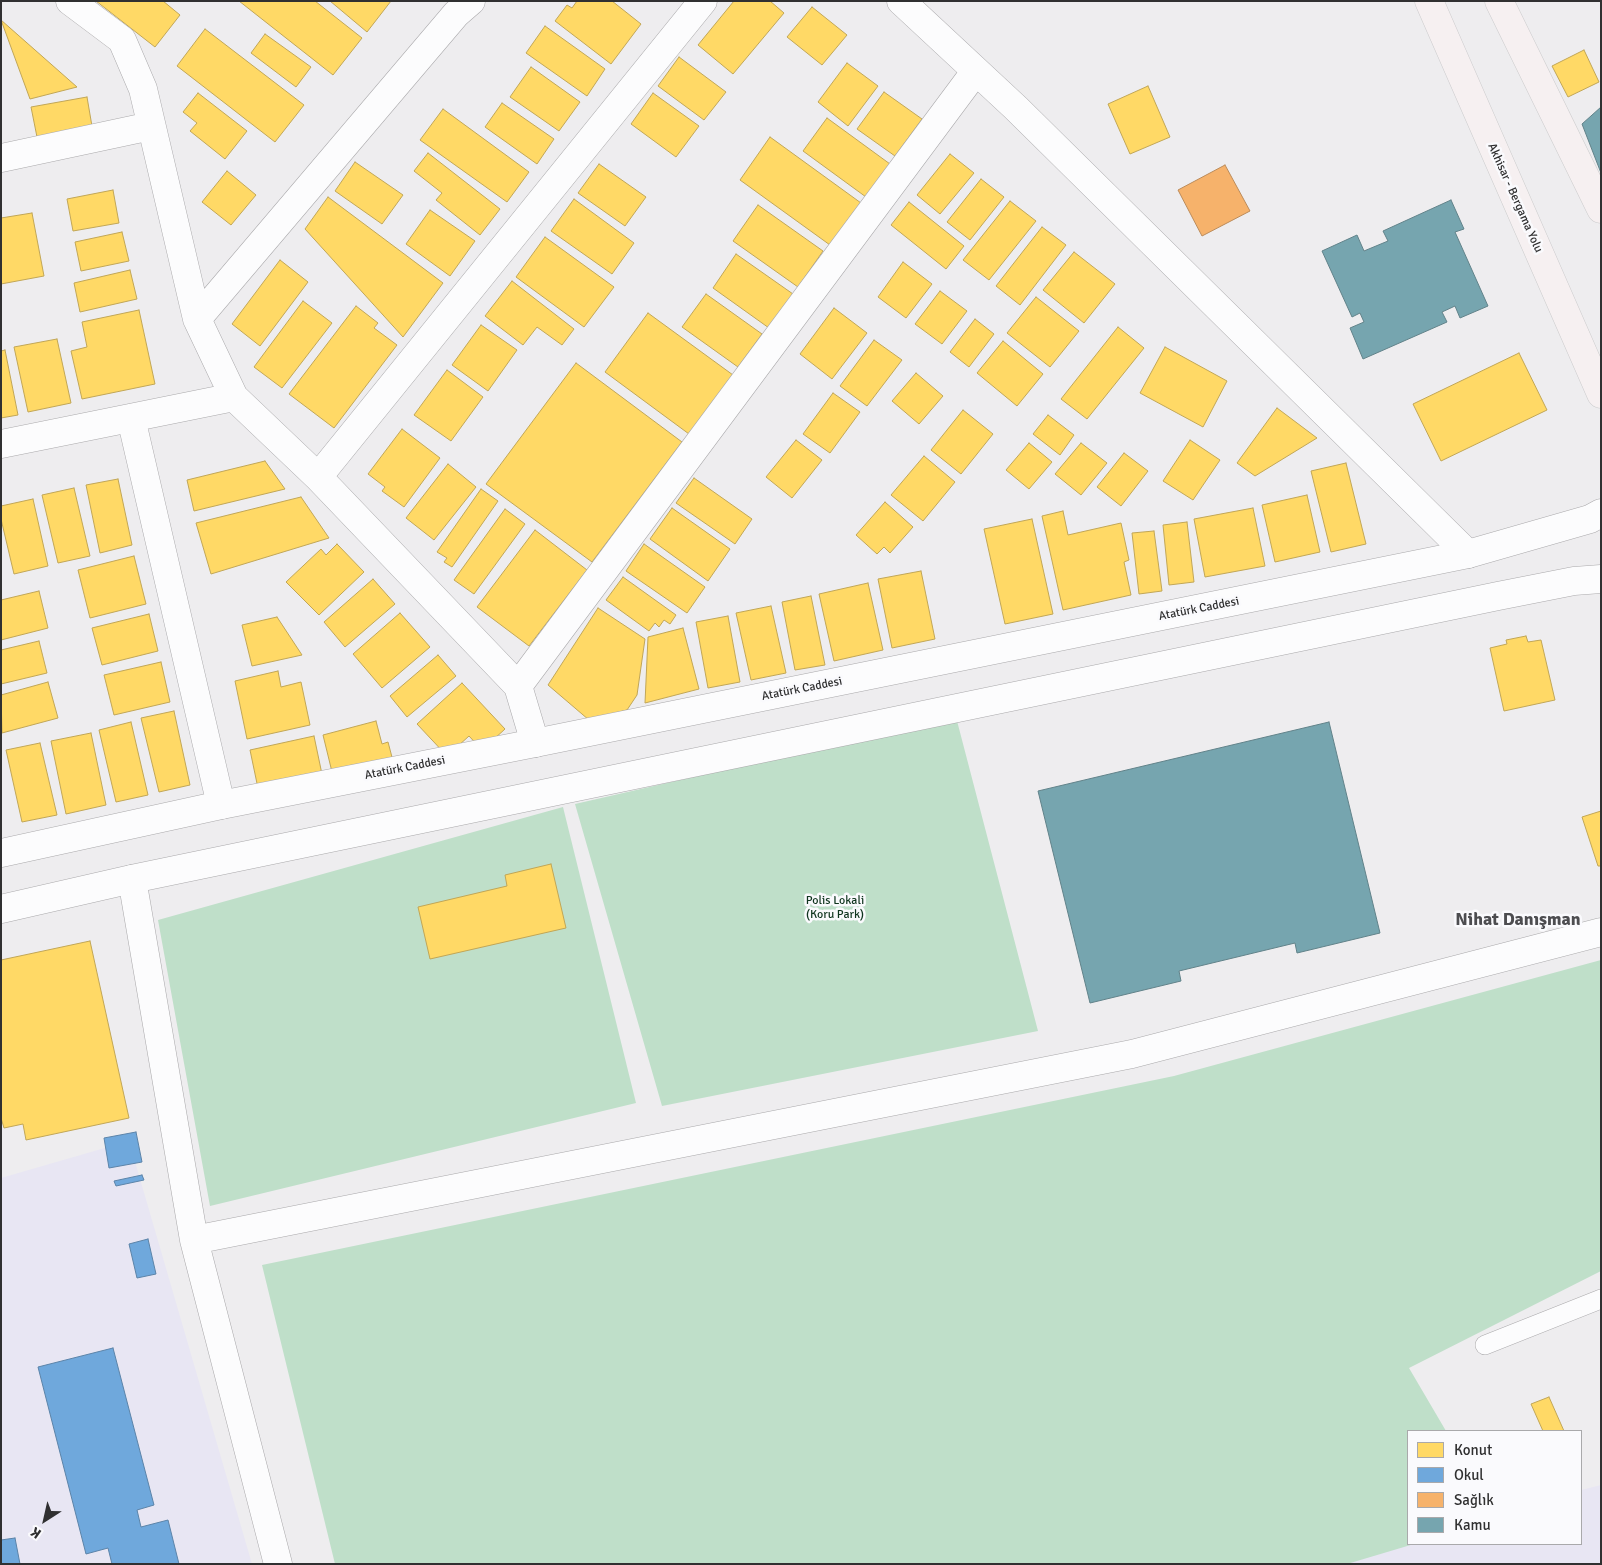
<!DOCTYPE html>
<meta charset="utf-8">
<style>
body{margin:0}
#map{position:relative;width:1602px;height:1565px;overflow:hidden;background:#eeedef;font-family:Signika,sans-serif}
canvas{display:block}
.frame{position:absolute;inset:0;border:2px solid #303031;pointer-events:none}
.legend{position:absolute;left:1407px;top:1430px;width:175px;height:115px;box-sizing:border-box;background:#fafafd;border:1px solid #a9a9ab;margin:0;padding:6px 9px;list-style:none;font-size:15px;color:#303031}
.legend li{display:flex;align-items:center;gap:10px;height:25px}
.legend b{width:25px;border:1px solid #a9a9ab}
.north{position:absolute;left:20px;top:1495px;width:50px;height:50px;-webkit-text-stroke:4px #fafafd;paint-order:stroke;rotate:215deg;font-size:14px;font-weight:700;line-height:20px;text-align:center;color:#303031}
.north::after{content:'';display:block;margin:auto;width:18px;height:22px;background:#303031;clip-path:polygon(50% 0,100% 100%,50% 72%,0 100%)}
</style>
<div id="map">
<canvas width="1602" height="1565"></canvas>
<div class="frame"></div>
<ul class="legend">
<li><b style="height:14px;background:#ffd966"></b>Konut</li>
<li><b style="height:14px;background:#6fa8dc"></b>Okul</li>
<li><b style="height:14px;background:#f6b26b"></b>Sağlık</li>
<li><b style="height:14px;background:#76a5af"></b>Kamu</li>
</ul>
<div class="north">K</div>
</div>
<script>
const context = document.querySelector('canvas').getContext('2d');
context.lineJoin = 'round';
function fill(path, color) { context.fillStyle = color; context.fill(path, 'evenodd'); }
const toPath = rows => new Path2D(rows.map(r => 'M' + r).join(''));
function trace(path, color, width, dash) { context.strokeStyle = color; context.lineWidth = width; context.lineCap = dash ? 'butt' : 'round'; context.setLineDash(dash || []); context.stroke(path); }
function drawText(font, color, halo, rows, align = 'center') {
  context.font = font + ' Signika,sans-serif'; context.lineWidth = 5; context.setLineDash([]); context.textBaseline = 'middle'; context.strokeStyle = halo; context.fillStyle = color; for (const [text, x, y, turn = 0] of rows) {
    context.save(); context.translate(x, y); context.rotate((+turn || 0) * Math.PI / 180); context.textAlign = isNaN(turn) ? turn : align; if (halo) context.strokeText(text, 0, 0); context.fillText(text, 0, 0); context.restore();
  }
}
const education = toPath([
 [129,1141,252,1564,1,1564,1,1178],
 [1601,1485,1601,1564,1293,1564,1408,1544,1581,1544,1581,1490]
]);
const green = toPath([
 [956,717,1038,1031,662,1106,575,804],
 [563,807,636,1103,210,1206,158,920],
 [1601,960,1601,1271,1409,1368,1446,1431,1408,1431,1408,1544,1414,1544,1347,1564,335,1564,262,1265,1174,1076]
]);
const homes = toPath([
 [96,1,163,1,180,15,155,47,96,1],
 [239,1,315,1,362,38,333,75,239,1],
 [330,1,391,1,367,32,330,1],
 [577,1,612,1,641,24,611,64,555,21,567,5,572,8,577,1],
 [734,1,770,1,784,13,733,74,698,45,734,1],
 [812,7,847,35,822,65,787,37,812,7],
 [1,20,77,87,30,99,1,20],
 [545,26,605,69,587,96,526,53,545,26],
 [205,29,304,105,275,142,177,66,205,29],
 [265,34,311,67,296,87,251,53,265,34],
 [1584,50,1599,82,1568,97,1552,66,1584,50],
 [679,57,726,92,704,120,658,86,679,57],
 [847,63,878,86,848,126,818,102,847,63],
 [531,67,580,102,559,131,510,97,531,67],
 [1148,86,1170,137,1130,154,1108,104,1148,86],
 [884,92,922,119,895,156,857,129,884,92],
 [198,93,247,131,225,159,190,131,197,123,183,112,198,93],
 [653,93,699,126,676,157,631,124,653,93],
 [87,97,93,132,38,142,31,107,87,97],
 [502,103,554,139,537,164,485,127,502,103],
 [443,109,529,172,507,202,420,140,443,109],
 [827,118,890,164,866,197,803,151,827,118],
 [770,137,861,203,830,245,740,180,770,137],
 [428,153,500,209,480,235,436,200,442,193,414,171,428,153],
 [950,154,974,173,940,214,917,195,950,154],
 [355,162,403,195,382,224,335,191,355,162],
 [599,164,646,197,625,226,578,193,599,164],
 [227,171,256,195,231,225,202,202,227,171],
 [981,179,1004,197,970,240,947,222,981,179],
 [113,190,119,223,73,231,67,199,113,190],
 [328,197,443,283,403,337,305,229,328,197],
 [574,199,634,243,612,274,551,231,574,199],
 [1010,201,1036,221,989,280,963,260,1010,201],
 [909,202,964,246,946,269,891,225,909,202],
 [758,205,823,251,798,287,733,241,758,205],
 [430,210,475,241,450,276,406,244,430,210],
 [32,213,44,276,1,284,1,218,32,213],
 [1042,227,1066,245,1020,305,996,286,1042,227],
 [122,232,129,261,81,271,75,242,122,232],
 [545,237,614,287,584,327,516,277,545,237],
 [1074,252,1115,284,1084,323,1043,290,1074,252],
 [736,254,793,294,769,328,713,288,736,254],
 [280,260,308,282,260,346,232,324,280,260],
 [903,262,932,284,906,318,878,297,903,262],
 [130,270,137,299,80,312,74,283,130,270],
 [512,281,574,329,562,345,537,327,523,345,485,316,512,281],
 [940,291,967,311,942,344,915,324,940,291],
 [706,294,762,334,738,367,682,327,706,294],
 [1036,297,1079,331,1050,367,1007,333,1036,297],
 [303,301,332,323,282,388,254,367,303,301],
 [356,306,378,323,374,328,397,345,334,428,289,394,356,306],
 [834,308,867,333,832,379,800,354,834,308],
 [139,310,155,384,82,399,71,351,87,347,82,322,139,310],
 [648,313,733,375,689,434,605,372,648,313],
 [975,319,994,334,969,367,950,352,975,319],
 [481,325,517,350,488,391,452,365,481,325],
 [1118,327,1144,348,1087,419,1061,399,1118,327],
 [57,339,71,403,28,412,14,347,57,339],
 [874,340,902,360,867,406,840,386,874,340],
 [1003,341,1043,374,1017,406,977,373,1003,341],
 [1165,347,1227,381,1203,427,1140,393,1165,347],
 [5,350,18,415,1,418,1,351,5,350],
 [1519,353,1547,410,1441,461,1413,404,1519,353],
 [576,363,682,442,592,562,486,484,576,363],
 [447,370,483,397,451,441,414,415,447,370],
 [916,373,943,396,919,424,892,401,916,373],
 [833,393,860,412,830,453,803,434,833,393],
 [1277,408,1317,438,1255,476,1237,463,1277,408],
 [963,410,993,434,961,474,931,450,963,410],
 [1048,415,1074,435,1060,455,1033,434,1048,415],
 [402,429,440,458,404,507,382,491,385,487,368,474,402,429],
 [796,440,822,460,792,498,766,477,796,440],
 [1190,440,1220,460,1193,500,1163,481,1190,440],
 [1029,443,1052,462,1029,489,1006,470,1029,443],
 [1081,443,1107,463,1081,495,1055,474,1081,443],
 [1124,453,1148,471,1121,506,1097,487,1124,453],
 [924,456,955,482,923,521,891,495,924,456],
 [265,461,285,489,194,511,187,480,265,461],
 [1346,463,1366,544,1331,552,1311,471,1346,463],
 [448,464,476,487,434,540,406,518,448,464],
 [694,478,752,519,735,544,676,503,694,478],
 [118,479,132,545,100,553,86,485,118,479],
 [74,488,90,556,58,563,42,495,74,488],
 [481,489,498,501,452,567,444,562,447,558,437,552,481,489],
 [1307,495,1320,552,1275,562,1262,505,1307,495],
 [301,497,329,538,211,574,196,523,301,497],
 [33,499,48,566,14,574,1,519,1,506,33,499],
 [885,502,913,527,890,553,884,547,877,554,856,535,885,502],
 [672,508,730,549,708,581,650,539,672,508],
 [1253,508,1265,566,1205,577,1194,519,1253,508],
 [505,509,525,524,474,594,454,580,505,509],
 [1063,511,1068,535,1121,523,1129,560,1124,562,1131,595,1063,610,1042,516,1063,511],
 [1032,519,1053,614,1005,624,984,529,1032,519],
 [1187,522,1194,582,1169,585,1163,525,1187,522],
 [535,530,587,570,529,646,477,607,535,530],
 [1154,531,1162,591,1139,594,1132,533,1154,531],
 [337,544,364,572,319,615,286,582,321,549,326,555,337,544],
 [644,544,705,587,687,613,626,571,644,544],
 [134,556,146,604,90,618,78,570,134,556],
 [921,571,935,639,892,648,878,579,921,571],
 [623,577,676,615,670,624,664,620,659,627,655,623,649,631,606,600,623,577],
 [373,579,395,604,345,647,324,622,373,579],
 [868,583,883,650,834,661,819,594,868,583],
 [39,591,48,628,1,640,1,600,39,591],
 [811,596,825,665,795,670,782,602,811,596],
 [771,606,786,673,751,680,736,613,771,606],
 [598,608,645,639,637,695,627,710,589,720,548,685,598,608],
 [400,613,430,647,382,688,353,654,400,613],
 [149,614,158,651,102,665,92,628,149,614],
 [728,616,740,682,708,688,696,622,728,616],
 [277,617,302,655,252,666,242,625,277,617],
 [683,628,699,689,645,703,648,637,683,628],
 [1526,636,1528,642,1541,640,1555,700,1504,711,1490,648,1507,644,1506,640,1526,636],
 [39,641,47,673,1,684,1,650,39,641],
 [438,655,456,676,407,717,390,696,438,655],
 [161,662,170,702,114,715,104,675,161,662],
 [278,671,281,687,301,682,310,725,247,739,235,681,278,671],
 [48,682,58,718,2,733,1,695,48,682],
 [462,683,505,729,482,750,469,736,447,756,417,724,462,683],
 [174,711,190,785,159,792,141,718,174,711],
 [376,721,382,744,388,742,393,761,333,776,323,735,376,721],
 [131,722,148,795,116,802,99,730,131,722],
 [91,733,106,805,66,814,51,741,91,733],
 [314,736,323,779,259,793,250,750,314,736],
 [40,743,57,815,22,822,6,750,40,743],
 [1601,811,1601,866,1598,866,1582,817,1601,811],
 [551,864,566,928,430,959,418,907,507,886,505,875,551,864],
 [90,941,129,1118,26,1140,23,1124,4,1128,1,1118,1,960,90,941],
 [1549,1397,1564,1431,1543,1431,1531,1404,1549,1397]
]);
const schools = toPath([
 [136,1132,142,1162,109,1168,104,1138,136,1132],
 [142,1175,144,1180,116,1186,114,1181,142,1175],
 [148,1239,156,1274,137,1278,129,1244,148,1239],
 [113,1348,154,1505,137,1510,141,1527,168,1520,179,1564,112,1564,108,1548,86,1554,38,1367,113,1348],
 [15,1538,20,1564,1,1564,1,1540,15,1538]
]);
const health = toPath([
 [1225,165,1250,211,1202,236,1178,190,1225,165]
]);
const public = toPath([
 [1601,107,1601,173,1582,124,1601,107],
 [1451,200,1464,229,1455,232,1488,306,1460,318,1455,306,1442,312,1447,322,1363,359,1350,328,1364,322,1360,313,1352,317,1322,251,1357,235,1364,251,1388,241,1383,231,1451,200],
 [1329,722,1380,933,1297,953,1295,943,1179,971,1181,981,1090,1003,1038,791,1329,722]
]);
const lane = toPath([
 [1485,1345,1601,1299]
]);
const street = toPath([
 [70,1,122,40,143,89,197,319,234,397,318,477,518,686,535,743],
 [901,1,1016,108,1468,554],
 [1,158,151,126],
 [197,319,456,14,471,1],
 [131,418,221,805],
 [1,444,234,397],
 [318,477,703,1],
 [518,686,975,72],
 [132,879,194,1240,278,1564],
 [194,1240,1132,1054,1601,932]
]);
const secondary = toPath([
 [1,853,221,805,535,743,1468,554,1590,519,1601,513],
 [1,909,132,879,1498,596,1574,581,1601,579]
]);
const primary = toPath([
 [1429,1,1601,394],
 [1499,1,1601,209]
]);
const streetNames = [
 ["Akhisar - Bergama Yolu",1515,198,66],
 ["Atatürk Caddesi",1199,609,-11],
 ["Atatürk Caddesi",802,689,-11],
 ["Atatürk Caddesi",405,768,-11]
];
const parkNames = [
 ["Polis Lokali",835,901],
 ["(Koru Park)",835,915]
];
const districtNames = [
 ["Nihat Danışman",1518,920]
];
fill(education, '#e8e6f3');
fill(green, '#bfdfc9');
fill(homes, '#ffd966');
trace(homes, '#c1a656', 1);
fill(schools, '#6fa8dc');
trace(schools, '#5c84a9', 1);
fill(health, '#f6b26b');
trace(health, '#bb8b5a', 1);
fill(public, '#76a5af');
trace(public, '#618289', 1);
trace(lane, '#aaa9ab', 20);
trace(street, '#aaa9ab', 29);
trace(secondary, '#aaa9ab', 29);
trace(primary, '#cbcbcc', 29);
trace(lane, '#fcfcfd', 19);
trace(street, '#fcfcfd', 28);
trace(secondary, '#fcfcfd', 28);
trace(primary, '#f6f0f1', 28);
drawText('12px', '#303031', '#fafafd', streetNames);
drawText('12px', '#0f351e', '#fafafd', parkNames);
drawText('bold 18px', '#4d4d50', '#fafafd', districtNames);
</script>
